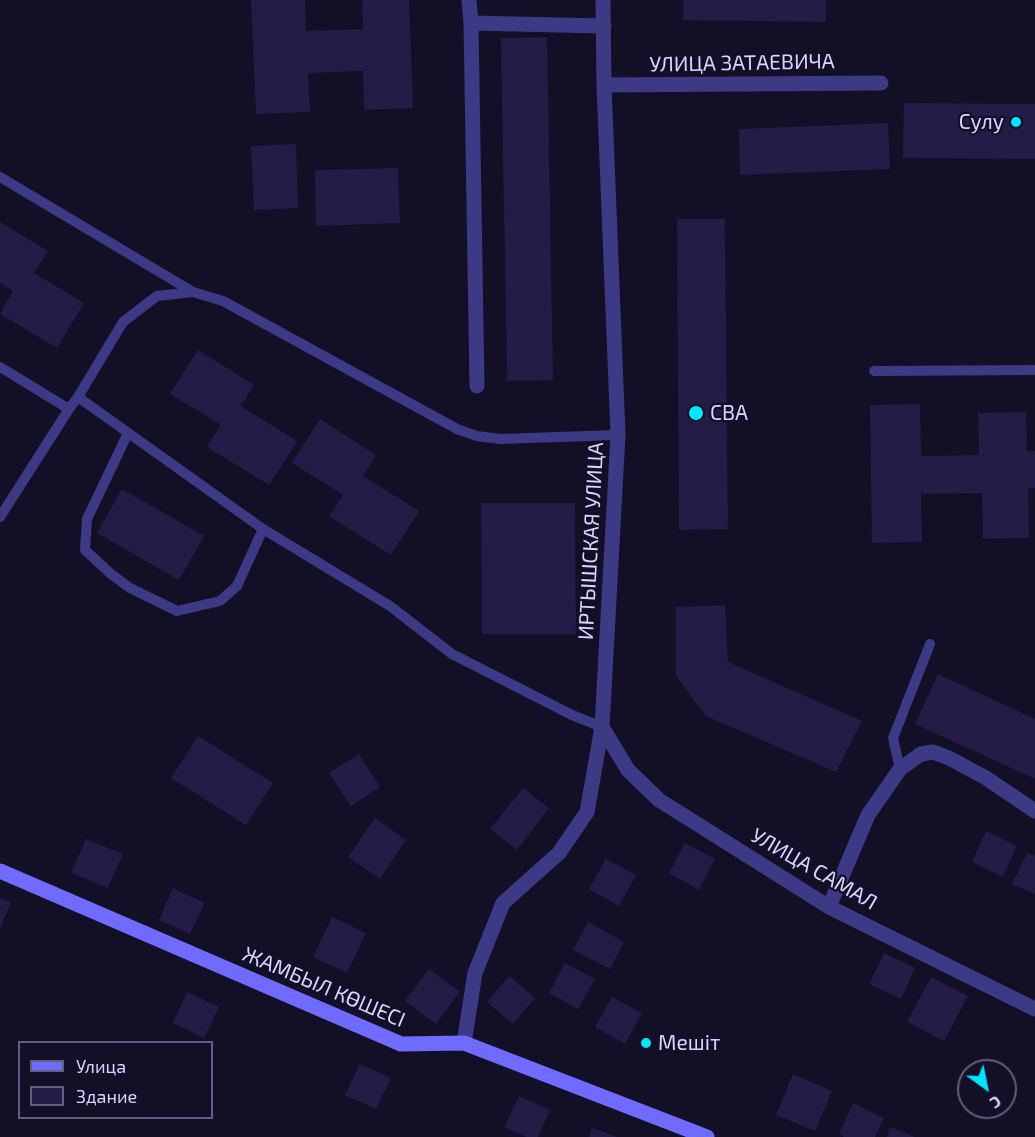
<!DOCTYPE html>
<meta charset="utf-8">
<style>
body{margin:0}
#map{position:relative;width:1035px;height:1137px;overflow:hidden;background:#130f26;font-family:"Exo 2",sans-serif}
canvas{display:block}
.legend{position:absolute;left:18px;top:1041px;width:195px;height:78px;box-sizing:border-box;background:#130f26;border:2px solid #625e7d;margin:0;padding:8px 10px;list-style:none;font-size:18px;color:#d9d4ff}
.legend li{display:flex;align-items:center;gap:12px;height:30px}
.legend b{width:30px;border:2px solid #625e7d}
.north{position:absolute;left:957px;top:1059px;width:60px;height:60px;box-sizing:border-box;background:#130f26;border:2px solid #625e7d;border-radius:50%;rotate:147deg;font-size:16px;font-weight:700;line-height:24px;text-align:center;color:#d9d4ff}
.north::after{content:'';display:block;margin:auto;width:21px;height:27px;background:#00e5ff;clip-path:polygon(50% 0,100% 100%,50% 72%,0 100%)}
</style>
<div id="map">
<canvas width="1035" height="1137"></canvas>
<ul class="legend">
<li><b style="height:8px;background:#6f6bff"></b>Улица</li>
<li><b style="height:16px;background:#241b47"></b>Здание</li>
</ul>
<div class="north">С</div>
</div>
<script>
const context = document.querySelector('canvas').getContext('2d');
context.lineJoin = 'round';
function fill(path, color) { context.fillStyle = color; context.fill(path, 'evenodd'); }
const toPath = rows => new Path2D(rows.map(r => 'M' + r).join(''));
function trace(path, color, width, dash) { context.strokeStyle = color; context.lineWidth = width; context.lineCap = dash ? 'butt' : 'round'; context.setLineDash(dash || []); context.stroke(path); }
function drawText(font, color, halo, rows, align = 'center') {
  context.font = font + ' "Exo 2",sans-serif'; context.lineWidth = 4.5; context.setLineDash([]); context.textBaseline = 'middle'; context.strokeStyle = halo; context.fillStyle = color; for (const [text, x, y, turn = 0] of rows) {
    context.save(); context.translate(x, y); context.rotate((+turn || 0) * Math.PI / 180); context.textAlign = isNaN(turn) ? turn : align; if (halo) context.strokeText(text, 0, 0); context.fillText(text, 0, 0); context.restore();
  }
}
const building = toPath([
 [251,0,305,0,306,31,363,29,362,0,409,0,413,108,364,110,363,71,308,73,310,112,256,114],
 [683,0,826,0,826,22,683,20],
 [547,37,553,380,507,381,501,38],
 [904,103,1035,104,1035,159,903,158],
 [888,123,890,169,740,175,739,129],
 [296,144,298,208,254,210,251,146],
 [398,168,400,223,316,226,315,170],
 [677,219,725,219,728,529,679,530],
 [0,222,48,251,34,273,84,303,57,348,0,314,13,291,0,283],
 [198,350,254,385,241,406,297,441,269,485,207,447,221,425,170,394],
 [920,404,921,456,979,455,978,413,1026,412,1027,451,1035,451,1035,488,1028,488,1029,538,983,539,982,493,921,494,922,542,872,543,870,405],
 [320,419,376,455,363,476,419,511,391,555,329,516,343,495,292,463],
 [122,489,204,536,179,580,97,533],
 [481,503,575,503,576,634,482,634],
 [725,605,728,662,862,721,836,772,706,716,676,676,676,607],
 [938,674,1035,719,1035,779,915,724],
 [198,736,273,783,246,825,171,778],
 [359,754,380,787,351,806,329,773],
 [523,788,549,808,517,850,490,829],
 [375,818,406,840,380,879,348,857],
 [986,831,1017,846,1003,877,972,862],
 [86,839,123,854,108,888,71,873],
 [685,843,715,859,699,890,669,873],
 [1027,853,1035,856,1035,894,1012,884],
 [606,859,636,875,619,906,589,889],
 [173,888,205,903,190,934,159,920],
 [0,898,11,902,0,929],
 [332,917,366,933,347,973,313,957],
 [588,922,624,942,610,969,573,950],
 [884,953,915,968,901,999,869,984],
 [565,963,595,979,578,1009,549,993],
 [429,969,460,992,436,1024,405,1001],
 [509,976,535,998,513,1024,487,1002],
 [931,977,968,996,944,1041,907,1022],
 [187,992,219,1007,204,1038,173,1023],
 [612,997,642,1013,625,1044,595,1027],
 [360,1064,391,1078,376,1109,345,1095],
 [793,1074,832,1091,815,1131,776,1115],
 [519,1096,550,1110,538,1137,526,1137,504,1127],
 [853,1103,884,1118,875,1137,844,1137,839,1134],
 [890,1127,915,1137,887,1137],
 [592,1128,617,1137,589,1137]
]);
const lane = toPath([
 [0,177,193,292,223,301,457,429,477,436,500,439,618,435],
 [0,367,69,409],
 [874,371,1035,370],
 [78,397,123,322,157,296,193,292],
 [128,433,87,519,85,550,111,574,130,588,177,611,220,601,237,586,263,529],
 [0,517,69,409,78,397,263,529,390,606,452,654,572,715,602,727],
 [900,769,893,738,930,644]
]);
const street = toPath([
 [469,0,471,23],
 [604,85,881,83],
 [477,386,471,23,604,26],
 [602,727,628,770,659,800,829,907,1035,1009],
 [829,907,868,815,900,769,921,754,933,752,949,758,986,778,1035,811],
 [464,1043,475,973,503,903,559,853,587,812,602,727,618,435,604,85,603,0]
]);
const secondary = toPath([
 [0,871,401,1044,464,1043,707,1137]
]);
const markers = [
 [1016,122,6,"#00e5ff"],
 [696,413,8,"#00e5ff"],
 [646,1043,6,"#00e5ff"]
];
const streetNames = [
 ["УЛИЦА ЗАТАЕВИЧА",742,63,-1],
 ["ИРТЫШСКАЯ УЛИЦА",591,541,-87],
 ["УЛИЦА САМАЛ",814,869,30],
 ["ЖАМБЫЛ КӨШЕСІ",324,987,23]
];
const poiNames = [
 ["Сулу",1004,122,"right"],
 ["СВА",710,413],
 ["Мешіт",658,1043]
];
fill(building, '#241b47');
trace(lane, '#3d3a85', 10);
trace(street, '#3d3a85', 15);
trace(secondary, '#6f6bff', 15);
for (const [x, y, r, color] of markers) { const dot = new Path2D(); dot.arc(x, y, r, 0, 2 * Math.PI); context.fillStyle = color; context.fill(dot); trace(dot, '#130f26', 2); }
drawText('21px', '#d9d4ff', '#130f26', streetNames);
drawText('21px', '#d9d4ff', '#130f26', poiNames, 'left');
</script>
